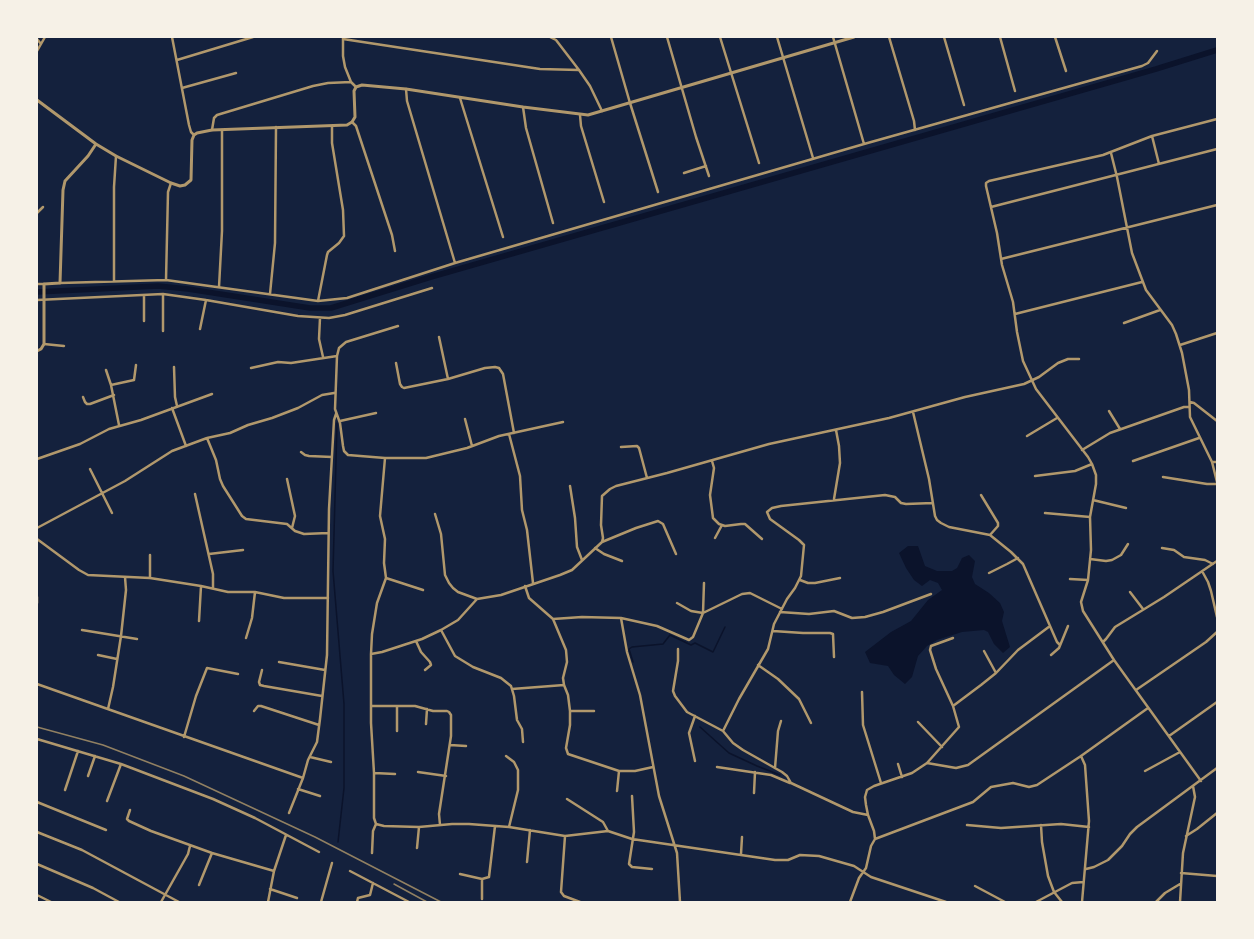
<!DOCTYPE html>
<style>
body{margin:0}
#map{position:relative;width:1254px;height:939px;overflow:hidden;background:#14213d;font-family:Commissioner,sans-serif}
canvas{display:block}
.frame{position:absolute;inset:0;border:38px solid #f6f1e7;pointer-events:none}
</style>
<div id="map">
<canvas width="1254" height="939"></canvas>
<div class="frame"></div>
</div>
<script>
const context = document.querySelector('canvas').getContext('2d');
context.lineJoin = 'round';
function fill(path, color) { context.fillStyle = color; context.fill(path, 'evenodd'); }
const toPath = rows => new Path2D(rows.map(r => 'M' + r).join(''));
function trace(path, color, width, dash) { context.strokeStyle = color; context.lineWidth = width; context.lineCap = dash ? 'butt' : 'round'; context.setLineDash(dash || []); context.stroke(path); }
const water = toPath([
 [908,546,918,546,925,566,937,571,952,571,957,568,962,558,969,555,975,561,972,577,975,584,989,593,1000,603,1004,612,1002,621,1010,647,1003,653,994,644,988,632,984,630,962,632,937,640,927,646,918,656,912,677,905,684,894,675,888,666,870,663,865,652,891,632,911,621,928,600,942,590,938,583,930,580,922,586,914,580,906,568,899,553]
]);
const stream = toPath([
 [337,423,333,571,344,704,344,788,338,842],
 [633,662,629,649,632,647,663,644,670,635,691,645,695,643,713,652,725,627],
 [700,727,729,753,757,766,780,775]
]);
const canal = toPath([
 [37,292,158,286,188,289,310,308,331,308,431,277,1156,69,1217,50]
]);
const minor = toPath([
 [172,37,189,125,191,132,194,135],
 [343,37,343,56,345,67,351,82,356,87],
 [550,37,556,40,579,70],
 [611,37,630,103,658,192],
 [667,37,696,137,709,176],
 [720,37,759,163],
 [777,37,813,158],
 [833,37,864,144],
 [889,37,914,121,915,130],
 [944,37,964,105],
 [1000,37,1015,91],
 [1055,37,1066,71],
 [37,39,41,44],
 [343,39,540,69,579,70,590,86,602,111],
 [37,51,45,37],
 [177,60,253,37],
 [182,88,236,73],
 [406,89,407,101,455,263],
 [460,98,503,237],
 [523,107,526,128,553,223],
 [580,115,581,126,604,202],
 [352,122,356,126,358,132,392,235,395,251],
 [212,130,214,118,217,115,313,86,328,83,351,82],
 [1152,136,1159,164],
 [1111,153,1117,177,1132,253,1146,290,1172,325,1176,334,1182,353,1189,390,1190,417,1212,462,1217,482],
 [684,173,706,166],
 [991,207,1217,149],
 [37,213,43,207],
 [1001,259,1217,205],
 [166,280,168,192,171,183],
 [114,281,114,187,116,156],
 [60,283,166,280,318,301,347,298,455,263,864,144,1142,66,1148,63,1157,51],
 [37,284,44,284],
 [219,287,222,231,222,130],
 [270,294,275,243,276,127],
 [144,295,144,321],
 [37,300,163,294,206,300,298,316,329,318,345,315,432,288],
 [318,301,327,255,328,252,339,243,344,236,343,210,332,143,332,126],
 [1015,314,1142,282],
 [320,318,319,339,323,357],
 [1124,323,1160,310],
 [398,326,346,342,339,348,337,356,335,409,340,423,343,446,344,451,348,455,385,458,426,458,467,448,499,436,563,422],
 [200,329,206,300],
 [163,331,163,294],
 [439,337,448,379],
 [44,344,64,346],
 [1180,345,1217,333],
 [396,363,400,384,402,387,404,388,448,379,485,368,495,367,499,368,503,374,514,433],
 [174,367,175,397,177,406],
 [251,368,278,362,291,363,337,356],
 [106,370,111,385,119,425],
 [111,385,134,380,136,365],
 [83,397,85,402,87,404,90,404,114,395],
 [1190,402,1194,403,1217,421],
 [172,408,186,446],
 [1109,411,1120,429],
 [465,419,472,446],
 [340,421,376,413],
 [509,434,520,476,522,510,527,530,533,583],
 [1027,436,1057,418],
 [207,438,216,460,220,479,223,486,242,516,246,519,287,524,295,531,304,534,328,533],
 [621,447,637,446,639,448,647,478],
 [1082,450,1110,433,1184,407,1189,407],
 [301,452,305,455,309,456,332,457],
 [37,459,80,444,109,429,141,420,212,394],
 [712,461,714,468,710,495,713,518,719,524,725,526,741,524,745,524,762,539],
 [1133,461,1199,438],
 [1212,462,1217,462],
 [90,469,112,513],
 [1035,476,1075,471,1092,464],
 [1163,477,1207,484,1217,484],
 [287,479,295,516,292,528],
 [570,486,575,518,577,547,582,560],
 [195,494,213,574,213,588],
 [981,495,998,523,998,526,990,535],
 [834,499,840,463,839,446,836,430],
 [1093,500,1126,508],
 [1045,513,1090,517],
 [435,514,441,534,445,575,449,583,453,588,458,592,477,599],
 [37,528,125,481,172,451,207,438,230,433,248,425,272,418,298,408,322,395,334,393],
 [715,538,722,525],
 [37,539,79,570,88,575,150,578,201,586,228,592,255,592,284,598,328,598],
 [602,542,636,528,658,521,663,524,676,554],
 [595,548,604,554,622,561],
 [1162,548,1174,550,1184,557,1205,560,1213,564],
 [209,554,243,550],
 [1090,559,1106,561,1112,560,1121,555,1128,544],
 [1202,571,1208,582,1211,591,1217,617],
 [989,573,1007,564,1018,558],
 [150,578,150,555],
 [386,578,423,590],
 [1070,579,1088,580],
 [800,580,808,583,815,583,840,578],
 [525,586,529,598,553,619,566,650,567,662,563,678,564,685,568,695,570,711,570,725,566,748,568,754,619,771,635,771,653,767],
 [1130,592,1143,609],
 [37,597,37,603],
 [677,603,691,611,703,613,742,594,750,593,782,609],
 [780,612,809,614,834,611,852,618,865,617,883,612,931,594],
 [703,613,704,583],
 [621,618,627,652,640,695,659,796,677,853,680,902],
 [553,619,582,617,621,618,657,626,689,640,693,637,703,613],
 [199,621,201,586],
 [1050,626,1057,642,1060,645],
 [82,630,137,639],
 [441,630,455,656,473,667,501,678,511,686,514,696,517,720,522,729,523,742],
 [773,631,803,633,830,633,833,634,834,657],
 [246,638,252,618,255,592],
 [416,641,421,652,430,662,431,665,425,670],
 [1103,642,1106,639,1115,627,1164,597,1217,561],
 [678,649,678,661,673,691,675,696,687,712,723,731],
 [984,651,996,673],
 [371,654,382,652,422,639,441,630,458,620,477,599,501,595,560,575,572,570,602,542,603,538,601,525,602,496,610,489,616,486,667,473,769,444,889,418,965,397,1024,384,1039,377,1058,363,1068,359,1079,359],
 [98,655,117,659],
 [1051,655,1059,648,1068,626],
 [279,662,325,670],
 [758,665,778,679,799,699,811,723],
 [262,670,259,682,260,685,264,686,322,696],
 [37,684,303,778],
 [512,689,564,685],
 [1136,690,1206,642,1217,632],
 [862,692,863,725,881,783],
 [371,706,415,706,433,711,447,711,449,712,451,715,451,736,439,814,440,825],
 [397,706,397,731],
 [953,706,936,669,930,650,931,646,953,638],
 [108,709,113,687,121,636,126,590,125,577],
 [254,711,258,706,261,706,319,725],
 [570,711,594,711],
 [918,722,942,747],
 [426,724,427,709],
 [1169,736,1217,702],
 [184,737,196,696,207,668,238,674],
 [37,739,121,764,213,799,255,818,319,852],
 [450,745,466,746],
 [506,756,514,762,518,770,518,790,509,827],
 [1081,756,1085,765,1089,821,1082,902],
 [310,757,331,762],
 [695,761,689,733,695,716],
 [927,763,956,768,968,765,1114,660],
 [898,764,902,777],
 [717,767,771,775,790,783],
 [775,768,778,731,781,721],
 [1145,771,1180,752],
 [418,772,446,776],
 [374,773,395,774],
 [88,776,95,756],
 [1201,781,1114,660,1083,611,1081,602,1088,580,1091,550,1090,517,1096,484,1096,475,1092,464,1088,457,1036,389,1023,361,1017,332,1013,302,1002,265,997,233,986,186,986,183,989,181,1103,155,1152,136,1217,119],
 [298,789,320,796],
 [65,790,78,751],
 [617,791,619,771],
 [754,793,755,772],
 [632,796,634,832,629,864,632,867,652,869],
 [567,799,603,822,608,831],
 [107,801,121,764],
 [37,802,106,830],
 [130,810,127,819,129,821,151,831,212,853,274,871],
 [289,813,303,778,308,760,317,742,320,719,327,655,329,509,334,420,336,414],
 [868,815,853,812,791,783,787,776,782,772,743,750,733,743,723,731,739,699,768,649,774,624,787,599,795,588,801,576,804,545,799,540,770,519,767,512,772,508,781,506,885,495,895,497,901,503,906,504,933,503],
 [376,824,384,826,419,827,452,824,469,824,509,827,565,836,608,831,632,839,775,860,788,860,800,855,819,856,854,866,871,877,946,902],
 [376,824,374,818,374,773,371,723,371,654,372,634,377,603,386,578,384,563,385,539,380,516,385,458],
 [967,825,1001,828,1061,824,1089,827],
 [1041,825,1042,842,1048,876,1054,892,1062,902],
 [37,832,82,850,179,902],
 [565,836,561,892,564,896,580,902],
 [1186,836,1197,829,1217,813],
 [875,839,973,802,991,787,1013,783,1029,787,1037,785,1081,756,1148,708],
 [417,848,419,827],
 [372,853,373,831,376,824],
 [741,854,742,837],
 [527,862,530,830],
 [37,864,93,888,119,902],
 [1086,869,1094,867,1108,860,1122,846,1130,834,1137,827,1217,768],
 [350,871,409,902],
 [1181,873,1217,876],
 [460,874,482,879,489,877,495,826],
 [199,885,212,853],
 [975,886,1005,902],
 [270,889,297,898],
 [37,895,51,902],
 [482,899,482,879],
 [161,902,188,854,190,846],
 [268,902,274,871,286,835],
 [321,902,332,863],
 [357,902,358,898,370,895,373,883],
 [850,902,859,878,866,868,871,846,875,839,874,831,868,815,866,805,865,797,867,790,874,786,912,773,927,763,959,727,953,706,981,685,996,673,1018,650,1050,626,1023,564,1011,552,990,535,949,527,941,523,937,520,935,516,929,479,913,412],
 [1036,902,1072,883,1083,882],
 [1156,902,1165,893,1180,884],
 [1180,902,1183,853,1195,797,1193,786]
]);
const tertiary = toPath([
 [37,100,96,144,116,156,171,183,180,186,185,185,191,180,192,140,194,135,197,133,212,130,347,125,352,122,355,117,354,91,356,87,362,85,406,89,523,107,588,115,854,37],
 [37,351,41,349,44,344,44,284,60,283,63,190,65,181,88,156,96,144]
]);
const rail = toPath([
 [37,727,103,745,184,776,315,837,441,902],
 [394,884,427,902]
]);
fill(water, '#0b132b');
trace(stream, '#0b132b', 1.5);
trace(canal, '#0b132b', 5.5);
trace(minor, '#b1986c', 2.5);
trace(tertiary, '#b1986c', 3);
trace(rail, '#918062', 1.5);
</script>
